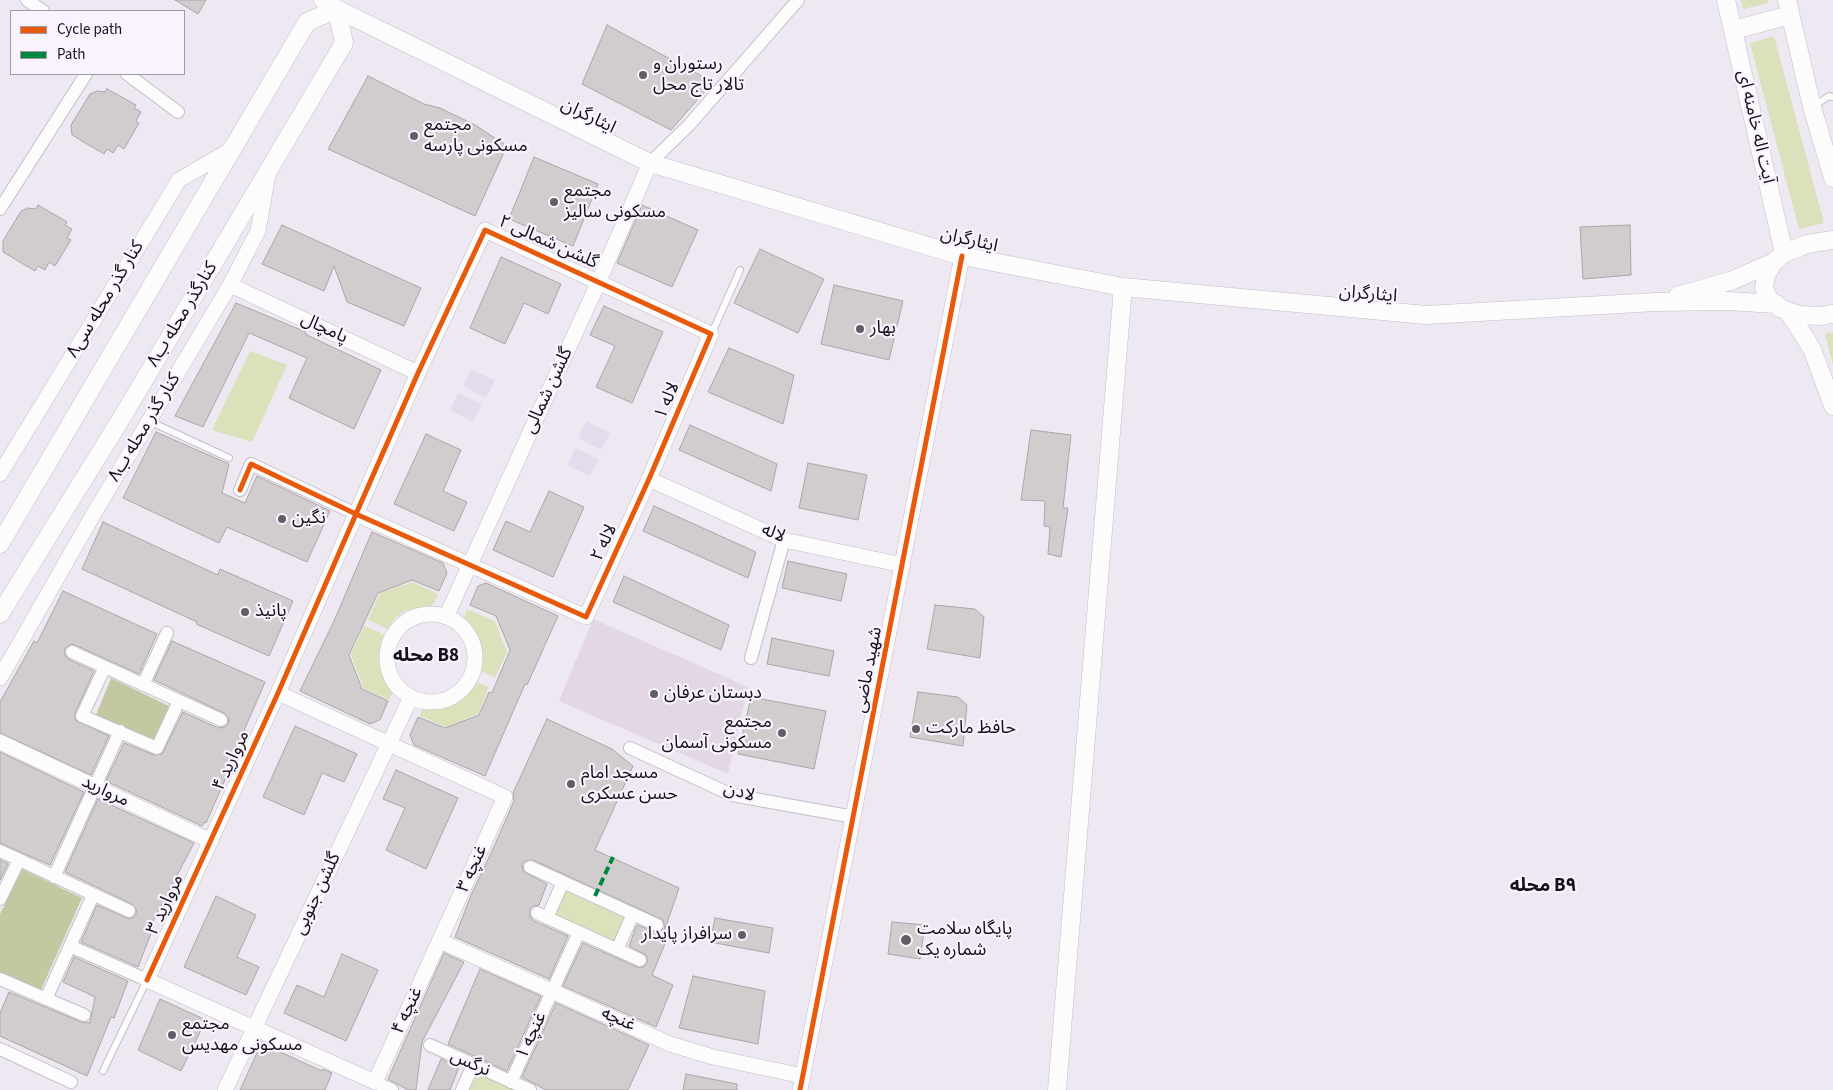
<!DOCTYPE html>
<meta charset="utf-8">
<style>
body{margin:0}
#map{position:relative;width:1833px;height:1090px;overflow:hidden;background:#eee8f3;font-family:"Source Sans 3",sans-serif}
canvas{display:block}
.legend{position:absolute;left:10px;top:10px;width:175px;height:65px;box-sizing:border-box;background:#f9f3ff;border:1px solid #9e99a3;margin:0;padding:6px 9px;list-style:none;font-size:15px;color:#151118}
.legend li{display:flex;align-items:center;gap:10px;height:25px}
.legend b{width:25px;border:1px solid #9e99a3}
</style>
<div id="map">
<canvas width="1833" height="1090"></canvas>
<ul class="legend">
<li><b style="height:6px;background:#e8590c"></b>Cycle path</li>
<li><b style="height:6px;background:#00873e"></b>Path</li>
</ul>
</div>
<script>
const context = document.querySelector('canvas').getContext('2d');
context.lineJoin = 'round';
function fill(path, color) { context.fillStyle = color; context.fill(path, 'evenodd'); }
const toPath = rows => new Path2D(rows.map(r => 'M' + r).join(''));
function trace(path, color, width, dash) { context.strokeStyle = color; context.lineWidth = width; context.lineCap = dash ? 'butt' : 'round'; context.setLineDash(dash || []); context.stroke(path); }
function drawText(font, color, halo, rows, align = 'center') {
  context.font = font + ' "Source Sans 3","Noto Sans Arabic",sans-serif'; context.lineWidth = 4.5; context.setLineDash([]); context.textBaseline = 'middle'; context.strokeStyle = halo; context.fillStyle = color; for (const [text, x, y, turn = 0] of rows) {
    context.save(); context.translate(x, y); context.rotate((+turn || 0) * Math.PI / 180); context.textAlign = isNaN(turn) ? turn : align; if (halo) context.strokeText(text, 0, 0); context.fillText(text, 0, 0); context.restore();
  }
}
const commercial = toPath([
 [471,369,495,381,486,398,463,386],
 [458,393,482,404,473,422,450,410],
 [586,421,610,433,601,450,578,438],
 [575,448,599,459,590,476,567,465]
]);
const education = toPath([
 [593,619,748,687,728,774,559,701]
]);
const green = toPath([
 [1741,0,1767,0,1768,3,1743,9],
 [1774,36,1824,223,1799,229,1750,43],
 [1833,332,1833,365,1825,334],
 [250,351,287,365,252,442,212,430],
 [412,582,438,594,429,612,407,610,396,617,388,629,368,620,380,593],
 [467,609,495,621,507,652,495,678,477,669,478,663,478,648,473,634,463,622],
 [364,626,385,635,381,644,378,659,381,673,395,688,389,700,364,689,351,655],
 [471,680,489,687,478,714,446,727,420,716,424,705,436,705,450,700,463,691],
 [566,886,629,915,616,946,553,917],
 [477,1073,515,1090,470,1090]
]);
const forest = toPath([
 [111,678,169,706,154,741,96,715],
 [22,869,82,898,41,990,0,972,0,914]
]);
const building = toPath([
 [175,0,206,0,198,14,175,0],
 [607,25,713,82,671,130,582,84,607,25],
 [368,76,424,104,440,108,475,125,507,146,475,216,328,149,368,76],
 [107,89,136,105,134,108,141,112,136,121,139,123,124,149,118,145,113,153,107,149,104,154,72,135,71,125,90,94,97,91,105,92,107,89],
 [534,157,598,184,573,246,509,219,534,157],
 [38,205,67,222,65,225,72,229,67,238,71,240,55,266,49,262,45,270,38,266,35,271,3,252,3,241,21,211,28,208,36,209,38,205],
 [642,205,698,230,672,287,617,263,642,205],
 [282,225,421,288,404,326,347,302,334,266,324,291,262,264,282,225],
 [1630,225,1631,275,1583,279,1580,227,1630,225],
 [760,249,824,279,798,333,734,303,760,249],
 [501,257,561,284,548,314,524,303,505,344,470,328,501,257],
 [834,285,903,301,889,360,821,344,834,285],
 [236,303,306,332,305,334,381,370,354,429,289,398,307,358,249,333,203,427,175,416,236,303],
 [604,306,663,332,632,403,596,387,615,346,590,335,604,306],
 [729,348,794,375,783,424,708,392,729,348],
 [690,425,777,464,771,491,679,450,690,425],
 [1031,430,1071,435,1063,508,1068,508,1061,557,1048,554,1050,527,1044,526,1045,501,1021,500,1031,430],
 [156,432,229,464,222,493,245,503,257,476,330,511,307,562,227,527,219,543,123,498,156,432],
 [426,434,461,450,443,491,467,502,454,531,394,504,426,434],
 [808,463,867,475,858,520,799,508,808,463],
 [549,491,584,507,553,577,493,550,506,521,530,532,549,491],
 [654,506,756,552,748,578,643,531,654,506],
 [103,522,218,575,220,569,293,601,269,656,196,624,197,622,82,569,103,522],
 [372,532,443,563,447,573,439,591,412,580,378,593,349,655,362,689,388,701,380,720,370,724,300,691,334,621,372,532],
 [788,561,847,574,841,601,782,588,788,561],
 [624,576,729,625,721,650,613,602,624,576],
 [486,583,558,616,527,685,525,684,485,776,414,745,410,735,418,717,445,728,479,715,489,692,492,693,510,650,496,616,470,605,478,586,486,583],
 [63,591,157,634,139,674,75,645,71,644,65,648,64,653,68,659,94,671,75,713,75,720,109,736,91,775,0,733,0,702,34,641,37,643,63,591],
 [935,605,975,609,984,617,980,658,927,649,935,605],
 [772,638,834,651,829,676,767,664,772,638],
 [172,641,265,682,243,733,245,734,206,823,204,822,202,826,106,781,124,743,154,755,162,754,183,712,218,728,225,727,228,724,229,719,224,713,154,680,172,641],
 [918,692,958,697,967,705,963,746,910,737,918,692],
 [751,697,826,711,814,769,738,754,751,697],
 [547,719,612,749,633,766,595,850,679,888,664,932,669,934,652,975,673,985,656,1027,563,986,583,943,637,967,644,967,648,960,646,955,629,946,636,927,637,925,658,933,665,928,663,920,533,860,525,861,522,864,523,871,547,884,539,905,533,906,530,909,530,917,534,921,568,936,549,979,455,937,471,895,493,849,514,801,513,793,547,719],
 [295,726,357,754,344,782,322,773,304,815,263,797,295,726],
 [0,752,84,792,50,865,0,843,0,752],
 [396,770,458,798,426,869,386,850,405,808,383,799,396,770],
 [98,799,194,843,151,925,154,926,138,967,81,942,97,905,129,919,134,917,137,911,132,904,65,872,98,799],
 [0,860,8,864,0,880,0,860],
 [216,896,256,915,237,957,259,967,246,995,184,967,216,896],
 [715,918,773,928,769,953,710,942,715,918],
 [892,922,925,925,920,959,888,954,892,922],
 [444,953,464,962,422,1042,416,1090,408,1090,388,1079,444,953],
 [342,954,378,970,346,1041,284,1013,297,985,324,997,342,954],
 [74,957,128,981,114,1018,111,1017,87,1076,0,1036,0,1013,9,992,81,1022,90,1023,95,997,63,982,74,957],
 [480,969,541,996,507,1071,448,1044,480,969],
 [693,976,765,991,758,1044,679,1028,693,976],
 [160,999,206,1020,181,1071,138,1050,160,999],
 [556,1003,649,1045,628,1090,546,1090,522,1077,556,1003],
 [262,1042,278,1049,278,1051,322,1071,323,1069,332,1073,325,1090,240,1090,262,1042],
 [441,1059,459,1067,450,1090,428,1090,441,1059],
 [686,1074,737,1084,737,1090,683,1090,686,1074]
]);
const service = toPath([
 [1814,106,1829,96,1833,97],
 [712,333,740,270],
 [149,421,229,458],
 [103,1071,147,980]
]);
const minor = toPath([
 [27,0,43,11],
 [127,74,178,112],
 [650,163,689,125,798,0],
 [0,209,86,74],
 [240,490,251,464,356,514],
 [72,652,221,720],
 [751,658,784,540],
 [105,667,82,716,157,748,179,701],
 [143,685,167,633],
 [630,748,732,795,854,817],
 [0,851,129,911],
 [530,867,657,925],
 [54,877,120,731],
 [0,899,19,860],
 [537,913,640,960],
 [547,918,563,882],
 [70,946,147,980],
 [617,950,633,914],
 [0,979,84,1015],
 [46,999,93,895],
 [430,1045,530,1090],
 [0,1049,71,1082],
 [375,1082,392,1090],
 [511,1082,579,932],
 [462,1090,473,1065]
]);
const tertiary = toPath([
 [230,285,418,373],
 [0,474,179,180,234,148],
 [649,479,784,540,903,565],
 '387 658a44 44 0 1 1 88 0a44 44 0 1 1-88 0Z',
 [446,617,599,281,650,163],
 [0,678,93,515,230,285,258,231,268,175],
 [278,693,505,797,375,1082,147,980,278,693,356,514,418,373,485,230,711,334,649,479,586,617,356,514],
 [0,742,211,841],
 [440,941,670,1044,713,1057,803,1076],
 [225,1090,411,697],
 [800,1090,962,256]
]);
const secondary = toPath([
 [323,0,337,9,650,163,962,256,1123,287,1426,315,1656,302,1728,301,1776,304],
 [1726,0,1784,253],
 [1787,0,1812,107,1833,178],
 [1734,30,1790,15],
 [1833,240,1807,244,1784,253,1774,262,1766,275,1764,288,1769,300,1782,309,1799,315,1820,316,1833,314],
 [1678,296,1733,280,1774,262],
 [1788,311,1812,349,1833,406],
 [0,544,307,22,337,9,344,43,121,419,0,614],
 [1057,1090,1123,287]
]);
const quiet = toPath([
 [595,896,613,857]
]);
const cycleway = toPath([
 [147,980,278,693,356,514,418,373,485,230,711,334,649,479,586,617,356,514,251,464,240,490],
 [800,1090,962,256]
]);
const markers = [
 [643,75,5,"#615c65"],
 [414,136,5,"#615c65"],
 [554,202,5,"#615c65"],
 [860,329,5,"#615c65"],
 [282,519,5,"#615c65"],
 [245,612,5,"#615c65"],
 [654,694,5,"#615c65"],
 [916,729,5,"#615c65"],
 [782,733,5,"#615c65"],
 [571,784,5,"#615c65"],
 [742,935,5,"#615c65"],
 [906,940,6,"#615c65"],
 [172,1035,5,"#615c65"]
];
const poiNames = [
 ["رستوران و",653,65],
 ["تالار تاج محل",653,86],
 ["مجتمع",424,126],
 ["مسکونی پارسه",424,147],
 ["مجتمع",564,192],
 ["مسکونی سالیز",564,213],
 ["بهار",870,329],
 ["نگین",292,519],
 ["پانیذ",255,612],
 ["دبستان عرفان",664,694],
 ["مجتمع",772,723,"right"],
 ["مسکونی آسمان",772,744,"right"],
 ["حافظ مارکت",926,729],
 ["مسجد امام",581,774],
 ["حسن عسکری",581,795],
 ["پایگاه سلامت",917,930],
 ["شماره یک",917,951],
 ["سرافراز پایدار",732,935,"right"],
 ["مجتمع",182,1025],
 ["مسکونی مهدیس",182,1046]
];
const streetNames = [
 ["ایثارگران",588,117,26],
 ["آیت اله خامنه ای",1755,127,77],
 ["ایثارگران",969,241,13],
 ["گلشن شمالی ۲",548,243,24],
 ["ایثارگران",1368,295,5],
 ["کنار گذر محله سی۸",106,300,-59],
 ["کنارگذر محله ب۸",183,315,-59],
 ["پامچال",324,329,25],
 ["گلشن شمالی",549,391,-65],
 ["لاله ۱",668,401,-67],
 ["کنار گذر محله ب۸",145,428,-59],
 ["لاله",773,534,22],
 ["لاله ۲",605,543,-65],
 ["شهید ماضی",869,670,-79],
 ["مروارید ۴",232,761,-65],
 ["مروارید",105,792,25],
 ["لادن",739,793,16],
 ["غنچه ۳",473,869,-66],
 ["گلشن جنوبی",318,894,-65],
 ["مروارید ۳",166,905,-65],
 ["غنچه ۴",408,1011,-65],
 ["غنچه",618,1020,24],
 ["غنچه ۱",532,1036,-65],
 ["نرگس",470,1064,24]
];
const neighbourhoodNames = [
 ["محله B8",426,657],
 ["محله B۹",1543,887]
];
fill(commercial, '#e3dced');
fill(education, '#e3d7e4');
fill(green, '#dbe1ba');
fill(forest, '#c3c8a0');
fill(building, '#d1ccce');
trace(building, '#aba5a8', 1);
trace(service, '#c3bec7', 8);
trace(minor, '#c3bec7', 14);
trace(tertiary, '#c3bec7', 16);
trace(secondary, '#c3bec7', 19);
trace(service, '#fcfcfd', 6);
trace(minor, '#fcfcfd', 12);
trace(tertiary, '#fcfcfd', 15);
trace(secondary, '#fcfcfd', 18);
trace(quiet, '#00873e', 4, [8, 4]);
trace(cycleway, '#e8590c', 5);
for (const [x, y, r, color] of markers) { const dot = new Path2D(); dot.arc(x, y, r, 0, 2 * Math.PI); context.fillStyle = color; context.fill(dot); trace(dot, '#f9f3ff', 2); }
drawText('18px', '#151118', '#f9f3ff', poiNames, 'left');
drawText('18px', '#151118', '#f9f3ff', streetNames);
drawText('bold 19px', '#151118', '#f9f3ff', neighbourhoodNames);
</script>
